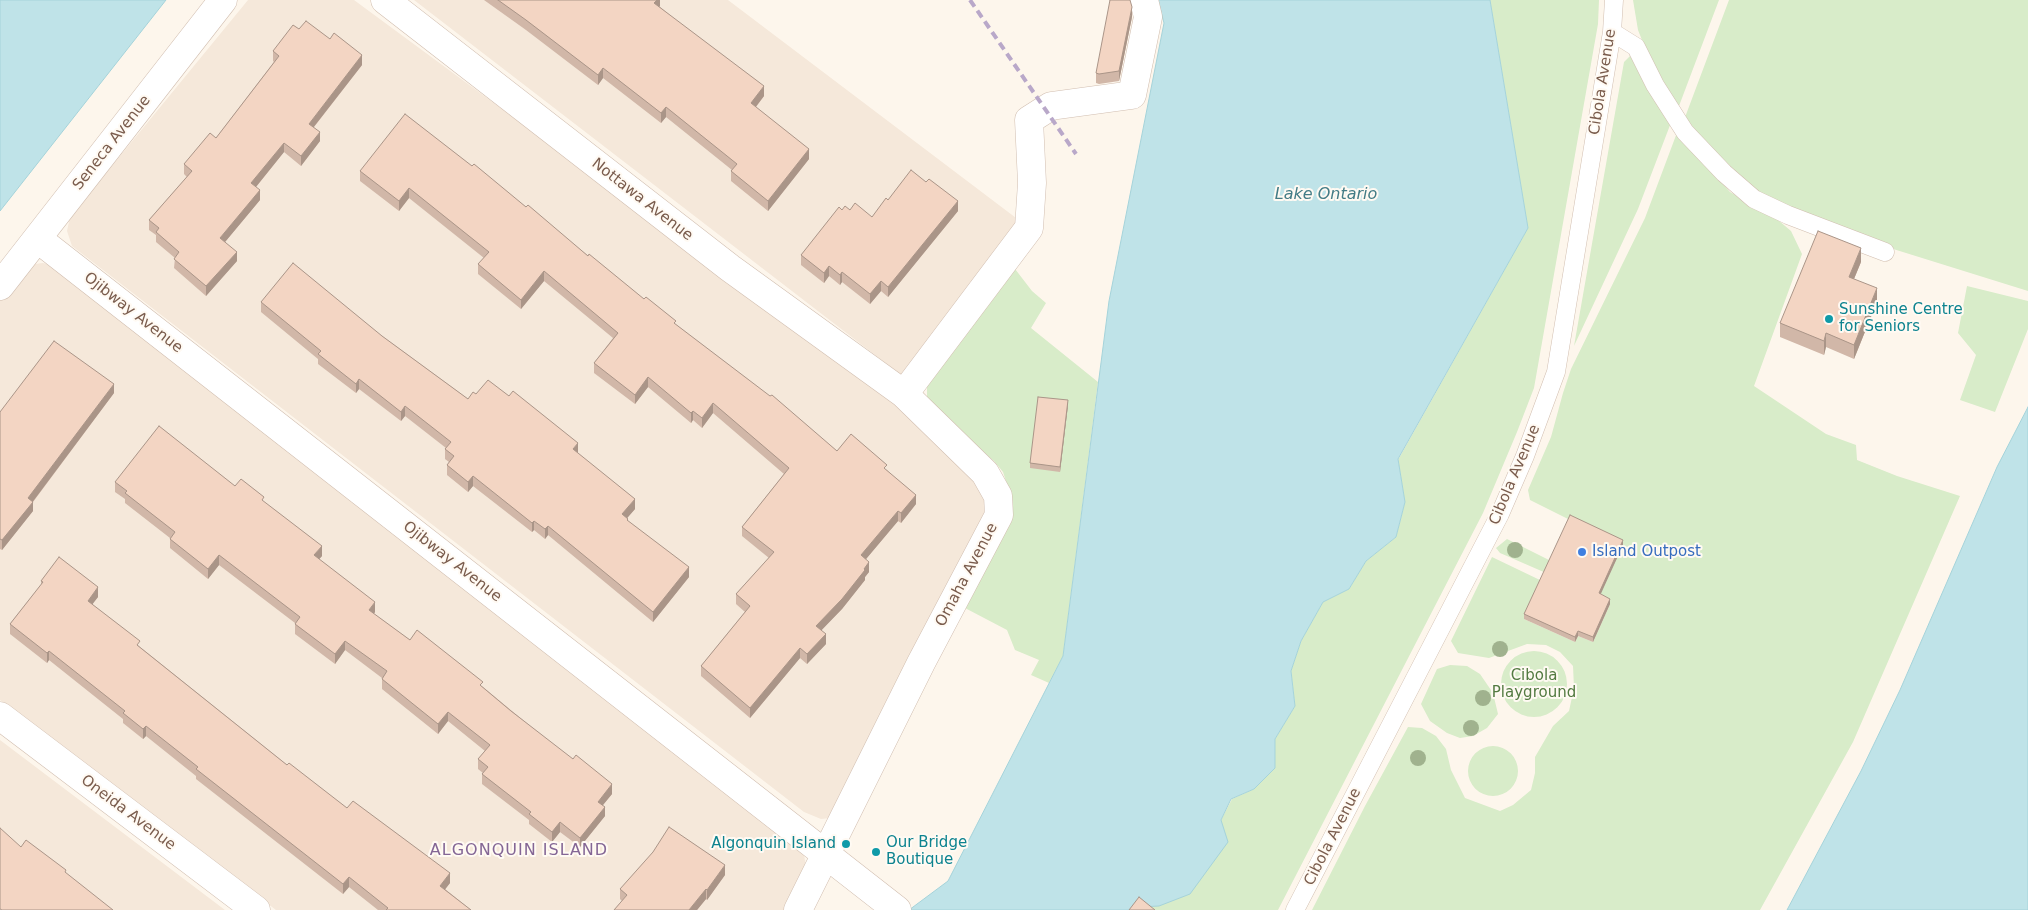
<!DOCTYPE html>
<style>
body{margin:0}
canvas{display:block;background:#fdf6ec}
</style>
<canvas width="2028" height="910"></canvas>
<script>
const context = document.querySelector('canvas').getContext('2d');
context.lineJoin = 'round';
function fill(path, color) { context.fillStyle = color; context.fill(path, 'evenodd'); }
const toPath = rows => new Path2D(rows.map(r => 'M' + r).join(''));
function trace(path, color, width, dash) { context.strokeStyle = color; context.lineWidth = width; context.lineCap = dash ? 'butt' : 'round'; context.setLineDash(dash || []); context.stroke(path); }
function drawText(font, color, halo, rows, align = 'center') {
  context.font = font + ' "DejaVu Sans",sans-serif'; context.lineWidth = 4; context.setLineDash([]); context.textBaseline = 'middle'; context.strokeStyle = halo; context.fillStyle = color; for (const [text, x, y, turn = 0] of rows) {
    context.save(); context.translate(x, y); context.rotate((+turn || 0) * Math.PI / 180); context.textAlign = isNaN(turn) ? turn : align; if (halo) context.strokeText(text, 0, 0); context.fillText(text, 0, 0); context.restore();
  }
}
const residential = toPath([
 [248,0,354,0,890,395,980,487,984,499,984,513,980,526,830,818,821,819,804,812,72,246,67,231,70,217],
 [414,0,728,0,1024,224,901,375],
 [43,263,60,267,804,854,806,868,785,910,276,910,0,700,0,296,27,265],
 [0,740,225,910,0,910]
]);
const green = toPath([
 [1490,0,1599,0,1598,24,1534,388,1517,432,1483,513,1278,910,1143,910,1139,907,1221,820,1232,799,1254,789,1275,768,1275,739,1295,706,1291,671,1301,641,1323,602,1349,589,1366,561,1396,537,1405,502,1398,460,1528,228],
 [1633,0,1719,0,1679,106,1676,106,1662,82,1646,50,1638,30],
 [1729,0,2028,0,2028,291,1890,248,1761,197,1684,120],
 [1630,56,1636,60,1672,120,1638,209,1574,346,1624,62],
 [1678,130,1693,150,1730,192,1778,220,1791,231,1802,254,1754,386,1826,434,1856,445,1857,460,1897,476,1960,496,1853,742,1760,910,1312,910,1365,806,1408,727,1422,728,1436,736,1446,749,1451,770,1465,798,1500,811,1513,805,1531,790,1535,773,1535,757,1553,726,1569,711,1574,688,1573,666,1560,652,1546,645,1527,644,1489,658,1458,653,1451,641,1492,557,1542,581,1524,619,1575,642,1578,636,1593,642,1610,604,1599,598,1570,520,1530,500,1528,490,1551,437,1563,393,1571,369,1645,218],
 [1012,265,1032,291,1046,303,1031,328,1098,382,1063,656,1049,683,1031,675,1039,660,1015,650,1007,630,965,608,1010,493,1003,472,994,461,936,415,927,399,927,384],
 [1967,286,2028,301,2028,329,1995,412,1960,400,1976,355,1958,333],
 [1507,539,1551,561,1546,573,1500,553,1496,548],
 '1501 684a33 33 0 1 1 66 0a33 33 0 1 1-66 0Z',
 [1450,665,1467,666,1480,674,1493,693,1498,714,1487,728,1473,736,1460,738,1447,733,1430,721,1421,704,1437,669],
 '1468 771a25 25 0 1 1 50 0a25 25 0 1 1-50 0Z'
]);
const water = toPath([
 [0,0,166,0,0,211,0,0],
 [1158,0,1490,0,1528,228,1398,459,1405,502,1396,537,1366,561,1349,589,1323,602,1301,641,1291,671,1295,706,1275,739,1275,768,1254,789,1231,799,1221,820,1228,842,1190,894,1159,906,1139,907,1136,910,909,910,948,881,1063,656,1109,301,1164,23,1158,0],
 [2028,407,2028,910,1787,910,1861,771,1900,690,1997,467,2028,407]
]);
const service = toPath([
 [1612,32,1636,47,1655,85,1685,132,1724,173,1754,199,1788,215,1885,252],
 [1295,910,1500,514,1525,456,1556,372,1612,32,1614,0]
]);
const minor = toPath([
 [385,0,730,268,904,394,985,473,998,496,999,515,921,663,798,910],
 [38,239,897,910],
 [0,286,223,0],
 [904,394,1029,228,1032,183,1029,120,1051,106,1132,95,1148,17,1144,0],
 [0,716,256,910]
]);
const rail = toPath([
 [970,0,1076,154]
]);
const trees = [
 [1515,550],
 [1500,649],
 [1483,698],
 [1471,728],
 [1418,758]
];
const wall = toPath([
 [484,0,660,0,659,6,764,96,756,107,809,159,768,211,731,181,731,171,732,170,666,117,661,123,603,78,598,85,526,30],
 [1132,17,1119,81,1099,84,1096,83,1096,73],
 [299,29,362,65,314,127,320,141,301,166,284,152,256,187,260,200,225,242,237,261,206,296,174,268,175,258,156,242,156,235,149,230,149,220,187,177,184,174,184,164,216,138,274,62,273,61,273,51],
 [472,166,526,207,837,451,887,470,916,504,901,523,898,521,866,559,869,572,865,577,865,580,842,609,821,630,826,644,807,664,800,658,750,718,701,676,701,666,745,612,736,604,736,594,769,558,742,536,742,527,784,474,713,413,702,428,693,420,691,423,648,387,635,404,594,373,594,363,613,338,544,281,521,309,478,274,478,264,484,258,409,198,399,211,360,181,360,171],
 [888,200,958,211,888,297,881,291,870,304,842,282,840,285,829,276,824,283,801,265,801,255,842,210,850,210,872,217],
 [1861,262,1854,279,1877,302,1854,359,1826,347,1824,355,1780,337,1780,323],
 [261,302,382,336,468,399,578,452,578,453,635,509,627,518,628,521,689,577,653,622,548,535,545,539,534,530,532,532,473,486,468,492,447,475,447,465,449,462,445,459,445,449,446,448,405,416,401,421,359,389,356,393,318,364,318,359,261,312],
 [114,393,33,502,33,511,2,550,0,549,0,412],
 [1068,405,1060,472,1030,468,1030,463],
 [115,482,235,486,264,502,322,556,319,559,375,612,374,614,410,640,483,687,612,794,603,805,605,816,580,847,560,832,552,842,529,824,529,820,482,784,482,774,483,773,478,769,478,759,485,751,448,721,438,734,382,689,382,678,345,650,335,664,295,634,295,623,219,565,208,579,170,548,170,538,125,503,125,499,115,492],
 [1623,545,1600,594,1610,604,1593,642,1578,636,1575,642,1524,619,1524,614],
 [41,581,98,597,92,604,140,647,287,765,450,883,445,889,471,910,378,910,349,887,343,894,196,779,196,776,146,736,143,739,123,723,123,719,49,660,47,663,10,634,10,624,41,585],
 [725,875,707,900,706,899,697,910,614,910,622,901,620,899,620,889]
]);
const shadedWall = toPath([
 [657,0,660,0,660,6,654,12,654,3],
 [1132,7,1132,17,1119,81,1119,71],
 [362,55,362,65,309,133,309,124],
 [603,68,603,78,598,85,598,75],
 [764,86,764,96,751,113,751,103],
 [666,107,666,117,661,123,661,113],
 [320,132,320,141,301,166,301,156],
 [284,143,284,152,251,193,251,183],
 [809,149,809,159,768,211,768,201],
 [409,188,409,198,399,211,399,201],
 [260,190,260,200,220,248,220,238],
 [958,201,958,211,888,297,888,287],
 [1861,248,1861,262,1849,291,1849,277],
 [237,252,237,261,206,296,206,286],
 [829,266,829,276,824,283,824,273],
 [544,271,544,281,521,309,521,300],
 [842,272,842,282,840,285,840,275],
 [881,281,881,291,870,304,870,294],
 [1877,288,1877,302,1854,359,1854,345],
 [1826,333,1826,347,1824,355,1824,341],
 [648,377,648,387,635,404,635,395],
 [359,379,359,389,356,393,356,384],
 [114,384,114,393,31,504,33,502,33,511,2,550,2,540,28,498],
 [1068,400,1068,405,1060,472,1060,467],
 [713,403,713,413,702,428,702,418],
 [405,406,405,416,401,421,401,412],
 [693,411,693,420,691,423,691,413],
 [578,443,578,452,573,459,573,449],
 [473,476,473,486,468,492,468,482],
 [916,495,916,504,901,523,901,513],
 [635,499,635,509,622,524,622,514],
 [898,511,898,521,861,565,861,555],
 [534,521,534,530,532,532,532,523],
 [548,526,548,535,545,539,545,529],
 [1623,540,1623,545,1599,598,1599,593],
 [322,546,322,556,314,565,314,555],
 [219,555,219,565,208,579,208,569],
 [869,562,869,572,865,577,865,580,842,609,816,636,816,626],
 [689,567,689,577,653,622,653,612],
 [98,587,98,597,88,610,88,601],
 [1610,599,1610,604,1593,642,1593,637],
 [375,602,375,612,369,620,369,610],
 [1578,631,1578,636,1575,642,1575,637],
 [826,634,826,644,807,664,807,654],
 [345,641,345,650,335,664,335,654],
 [800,648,800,658,750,718,750,708],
 [49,651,49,660,47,663,47,653],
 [448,712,448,721,438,734,438,724],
 [146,726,146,736,143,739,143,729],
 [612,784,612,794,598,811,598,802],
 [605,807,605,816,580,847,580,838],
 [560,822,560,832,552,842,552,832],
 [725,865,725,875,707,900,707,890],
 [450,873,450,883,440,896,440,886],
 [349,877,349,887,343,894,343,884],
 [706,889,706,899,697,910,689,910]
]);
const building = toPath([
 [498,0,657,0,654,3,764,86,751,103,809,149,768,201,731,171,737,164,666,107,661,113,603,68,598,75,526,20,498,0],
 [1110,0,1130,0,1132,7,1119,71,1099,74,1096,73,1110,0],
 [306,21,330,39,334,33,362,55,309,124,320,132,301,156,284,143,251,183,260,190,220,238,237,252,206,286,174,259,179,252,156,232,159,228,149,220,192,171,184,164,210,133,216,138,279,56,273,51,293,25,299,29,306,21],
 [405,114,472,166,474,164,526,207,528,205,588,256,589,254,644,299,646,297,676,321,674,323,770,396,772,395,837,451,851,434,887,465,884,468,916,495,901,513,898,511,861,555,869,562,864,569,865,570,842,599,816,626,826,634,807,654,800,648,750,708,701,666,750,606,736,594,774,552,742,527,789,468,713,403,702,418,693,411,691,413,648,377,635,395,594,363,618,333,544,271,521,300,478,264,489,252,409,188,399,201,360,171,405,114],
 [911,170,926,182,929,179,958,201,888,287,881,281,870,294,842,272,840,275,829,266,824,273,801,255,839,207,842,210,845,206,850,210,855,203,872,217,886,198,888,200,911,170],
 [1818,231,1861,248,1849,277,1877,288,1854,345,1826,333,1824,341,1780,323,1818,231],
 [293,263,382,336,468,399,473,392,476,394,488,380,509,396,513,391,578,443,573,449,635,499,622,514,628,519,627,520,689,567,653,612,548,526,545,529,534,521,532,523,473,476,468,482,447,465,454,456,445,449,451,442,405,406,401,412,359,379,356,384,318,354,321,351,261,302,293,263],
 [54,341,114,384,28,498,33,502,2,540,0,539,0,412,54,341],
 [1038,397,1068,400,1060,467,1030,463,1038,397],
 [159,426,235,486,241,479,264,497,262,500,322,546,314,555,375,602,369,610,410,640,417,630,483,682,480,685,511,711,573,759,576,755,612,784,598,802,605,807,580,838,560,822,552,832,529,814,531,812,482,774,488,767,478,759,490,745,448,712,438,724,382,679,387,671,345,641,335,654,295,624,300,617,219,555,208,569,170,539,175,532,125,493,127,491,115,482,159,426],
 [1570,515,1623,540,1599,593,1610,599,1593,637,1578,631,1575,637,1524,614,1570,515],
 [59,557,98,587,88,601,140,641,137,645,287,765,289,763,347,808,353,801,450,873,440,886,471,910,386,910,388,908,349,877,343,884,196,769,198,767,146,726,143,729,123,713,125,711,49,651,47,653,10,624,43,582,41,581,59,557],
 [669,827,725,865,707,890,706,889,689,910,614,910,627,895,620,889,653,852,669,827],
 [0,828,21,847,26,840,66,870,65,872,113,910,2,910,0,909,0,828],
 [1139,897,1155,910,1129,910,1139,897]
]);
const markers = [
 [1829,319,5,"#0f9aa8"],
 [1582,552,5,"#3f7fe0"],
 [846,844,5,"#0f9aa8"],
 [876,852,5,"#0f9aa8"]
];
const streetNames = [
 ["Cibola Avenue",1603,82,-81],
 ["Seneca Avenue",112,143,-52],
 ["Nottawa Avenue",642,200,38],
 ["Ojibway Avenue",133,313,38],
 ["Cibola Avenue",1515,475,-67],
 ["Ojibway Avenue",452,562,38],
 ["Omaha Avenue",967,575,-62],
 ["Oneida Avenue",128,813,37],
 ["Cibola Avenue",1333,837,-63]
];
const cultureNames = [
 ["Sunshine Centre",1839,310],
 ["for Seniors",1839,327],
 ["Our Bridge",886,843],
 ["Boutique",886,860],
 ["Algonquin Island",836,844,"right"]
];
const shopNames = [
 ["Island Outpost",1592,552]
];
const parkNames = [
 ["Cibola",1534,676],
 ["Playground",1534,693]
];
const waterNames = [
 ["Lake Ontario",1326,195]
];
const neighbourhoodNames = [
 ["ALGONQUIN ISLAND",519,851]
];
fill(residential, '#f5e8da');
fill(green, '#d8ecc9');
fill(water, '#bfe3e8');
trace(water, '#a5d3da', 1);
trace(service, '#d1beb0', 19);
trace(minor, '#d1beb0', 29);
trace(service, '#fff', 18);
trace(minor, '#fff', 28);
trace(rail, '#b9a8c9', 4, [8, 5]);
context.fillStyle = '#a0b28e';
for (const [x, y] of trees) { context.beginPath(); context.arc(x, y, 8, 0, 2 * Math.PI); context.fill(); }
fill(wall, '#d1b7a8');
fill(shadedWall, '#aa9588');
fill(building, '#f3d5c3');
trace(building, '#aa9588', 1);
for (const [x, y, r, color] of markers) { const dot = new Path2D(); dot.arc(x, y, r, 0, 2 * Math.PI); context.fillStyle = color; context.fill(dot); trace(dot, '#fffaf3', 2); }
drawText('15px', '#7a5c4d', '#fffaf3', streetNames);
drawText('15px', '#0d838f', '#fffaf3', cultureNames, 'left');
drawText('15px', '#366cbe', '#fffaf3', shopNames, 'left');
drawText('15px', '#537a41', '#fffaf3', parkNames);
drawText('italic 16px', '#437c86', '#fffaf3', waterNames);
context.letterSpacing = '1px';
drawText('16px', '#846695', '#fffaf3', neighbourhoodNames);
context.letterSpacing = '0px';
</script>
